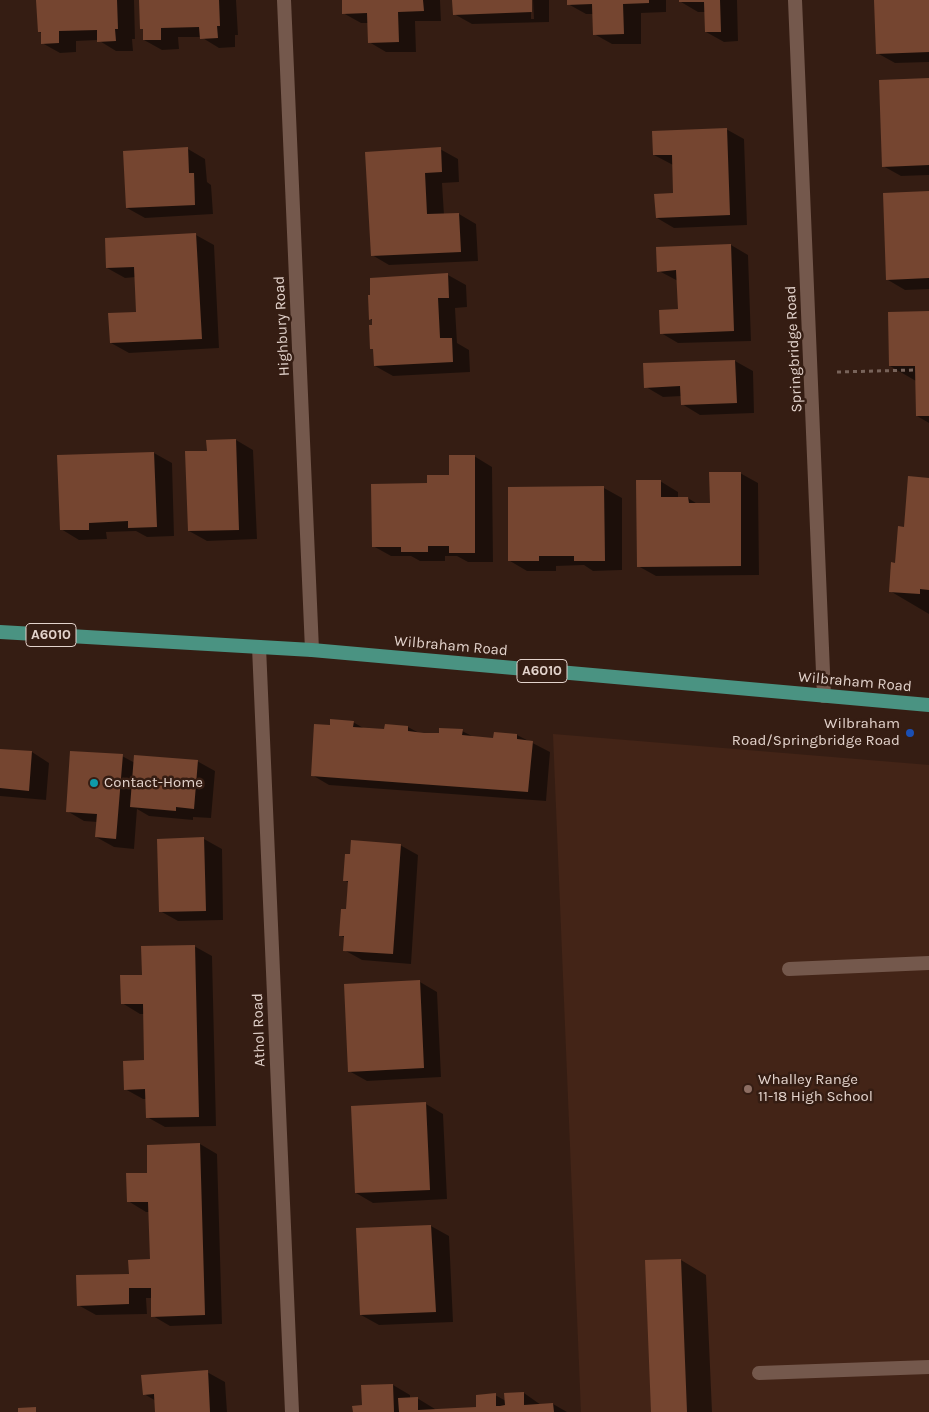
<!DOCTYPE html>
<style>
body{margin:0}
canvas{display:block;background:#351d13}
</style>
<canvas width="929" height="1412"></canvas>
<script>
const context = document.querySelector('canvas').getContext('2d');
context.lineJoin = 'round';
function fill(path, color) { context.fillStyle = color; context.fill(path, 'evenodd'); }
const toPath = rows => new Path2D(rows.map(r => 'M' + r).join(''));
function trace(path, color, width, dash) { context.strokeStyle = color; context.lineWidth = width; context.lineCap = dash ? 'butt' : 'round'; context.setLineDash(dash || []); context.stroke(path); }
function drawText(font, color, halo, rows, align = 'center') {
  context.font = font + ' Karla,sans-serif'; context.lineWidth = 5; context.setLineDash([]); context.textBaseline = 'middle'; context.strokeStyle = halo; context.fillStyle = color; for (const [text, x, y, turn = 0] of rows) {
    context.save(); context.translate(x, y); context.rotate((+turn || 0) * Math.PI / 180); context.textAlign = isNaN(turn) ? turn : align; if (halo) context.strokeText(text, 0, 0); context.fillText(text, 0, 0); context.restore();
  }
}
const built = toPath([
 [553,734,929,765,929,1412,581,1412]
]);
const shadow = toPath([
 [38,0,134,0,135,39,132,39,133,51,116,51,98,40,76,41,76,52,60,53,42,43,42,33,39,32],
 [140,0,236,0,238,35,235,35,235,47,219,48,201,37,178,37,179,49,162,50,144,40,144,30,141,28],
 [343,0,440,0,441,21,415,21,416,52,386,52,369,42,368,23,361,23,343,13],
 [454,0,531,0,531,19,534,19,533,0,549,0,549,22,472,24,454,14],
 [568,0,666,0,666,12,641,13,641,44,612,44,594,34,594,14,586,14,568,4],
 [681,0,737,0,738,41,724,42,706,32,706,12,698,12,681,2],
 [875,0,929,0,929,62,895,63,877,53],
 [929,79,929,175,901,176,883,166],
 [726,129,744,139,747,225,674,228,657,218,674,195,673,165,654,155],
 [188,149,205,159,207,182,211,185,213,214,145,218,127,208],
 [440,149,458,159,459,182,442,183,444,215,459,214,476,224,478,261,389,265,372,255],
 [929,192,929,289,905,290,888,280],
 [196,235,214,245,219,348,129,353,111,343,137,313,136,277,125,278,107,268,106,240],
 [731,245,748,255,751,341,678,343,661,333,679,310,678,281,659,271],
 [448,275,466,285,467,307,455,308,457,343,469,350,470,372,393,376,375,366,375,350,371,348,373,321,370,319],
 [929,313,929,423,917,416,916,381,890,366],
 [735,361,753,371,754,413,700,415,682,404,682,396,663,397,646,387,645,365],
 [236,440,253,450,257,539,207,541,189,531],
 [154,453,172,463,174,536,147,537,136,531,106,532,107,539,79,540,61,529],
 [474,456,492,467,493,562,468,562,457,556,445,556,445,561,420,561,411,556,391,556,373,546],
 [740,473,758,483,759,575,656,576,638,566,660,481,678,492,678,498,688,498,699,505,711,505],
 [929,479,929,614,890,591,905,528],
 [509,488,604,488,622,498,622,570,593,571,584,565,556,566,556,571,527,571,510,561],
 [353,722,365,729,386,731,408,727,419,733,440,734,462,731,474,737,494,739,517,735,550,752,546,801,329,785,312,775,331,726],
 [0,750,32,752,49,763,46,800,0,796],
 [122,756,135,763,197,761,215,771,211,818,193,817,193,820,149,816,137,809,134,849,114,847,96,837,97,822,84,821,67,811],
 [204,839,222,849,223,920,178,921,160,911],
 [400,845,418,855,411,964,362,960,344,950,345,938,340,935,347,911,349,883,344,880],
 [194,946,212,956,216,1126,165,1127,147,1117,147,1099,143,1099,125,1089,146,1062,144,1014,140,1014,122,1003,143,976],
 [420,982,437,992,441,1077,367,1081,349,1071],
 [426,1104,443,1114,447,1199,373,1203,356,1193],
 [200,1144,217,1154,222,1324,170,1326,153,1316,152,1298,146,1298,147,1314,96,1315,78,1305,130,1275,151,1260,150,1212,146,1212,128,1201,149,1174],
 [431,1226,449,1236,453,1322,379,1325,361,1315,357,1229],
 [681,1260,706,1275,712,1412,652,1412],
 [207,1372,225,1382,227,1412,157,1412,156,1401,144,1394],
 [393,1385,410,1395,410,1399,417,1398,435,1409,435,1410,477,1408,495,1395,506,1401,524,1393,541,1405,553,1404,567,1412,354,1412]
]);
const building = toPath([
 [36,0,117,0,118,29,115,29,116,41,97,42,97,30,59,31,59,43,41,44,41,32,38,32],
 [139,0,219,0,220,26,217,26,218,38,200,39,199,27,161,28,161,40,143,40,143,29,140,29],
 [342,0,423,0,424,11,398,12,399,42,368,43,367,13,342,14],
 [452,0,532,0,532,12,453,15],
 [567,0,649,0,649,3,623,4,624,34,593,35,592,4,567,5],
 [679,0,720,0,721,32,705,32,704,2,679,2],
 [874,0,929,0,929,52,876,54],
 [929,78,929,165,882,167,879,80],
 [727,128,730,215,656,218,654,194,673,193,672,155,653,155,652,131],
 [188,147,189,173,194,173,195,205,126,208,123,151],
 [441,147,442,172,425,173,427,214,459,213,461,252,371,256,365,152],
 [929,191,929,278,886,280,883,193],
 [196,233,202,339,110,343,108,313,136,312,135,289,134,267,106,268,105,238],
 [731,244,734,331,660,334,659,310,678,309,676,270,657,272,656,247],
 [448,273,449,298,438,298,440,338,452,338,453,362,374,366,373,349,370,349,369,325,372,325,372,319,369,320,368,295,370,295,370,278],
 [929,311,929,416,916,416,915,366,889,366,888,312],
 [735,360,737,403,681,405,680,386,644,388,643,363],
 [236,439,239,530,188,531,185,451,207,451,206,440],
 [154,452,157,527,128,528,128,521,89,523,89,530,60,530,57,455],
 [449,455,475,455,475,553,449,553,449,546,428,546,428,552,401,552,401,547,372,547,371,484,427,483,427,475,449,475],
 [709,472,741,472,741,566,637,567,636,480,661,480,661,497,688,497,689,503,710,503],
 [908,476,929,478,929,590,920,589,920,594,889,592,891,562,895,563,898,526,904,527],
 [604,486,605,561,574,561,574,556,539,556,539,561,508,561,508,487],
 [330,719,354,721,353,727,369,728,384,729,385,724,408,726,408,731,424,733,439,733,439,728,463,729,462,735,493,738,494,732,517,734,517,739,533,741,528,792,311,776,314,724,330,725],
 [0,749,32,751,29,791,0,788],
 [70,751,123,754,116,839,95,837,97,814,66,812],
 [134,755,198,760,194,809,176,807,176,811,130,807],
 [204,837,206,911,159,912,157,839],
 [351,840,401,844,393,954,343,951,344,936,339,936,340,922,341,909,346,909,348,881,343,881,345,854,350,854],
 [195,945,199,1117,146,1118,145,1089,124,1090,123,1061,144,1060,143,1004,121,1004,120,975,142,975,141,946],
 [420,980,424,1068,348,1072,344,984],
 [426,1102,430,1190,355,1193,351,1106],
 [200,1143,205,1315,151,1317,151,1288,129,1288,129,1304,77,1306,76,1275,129,1274,128,1260,150,1259,148,1202,127,1202,126,1173,147,1173,147,1145],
 [431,1225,436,1312,360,1315,356,1228],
 [681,1259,687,1412,651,1412,645,1260],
 [208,1370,210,1412,155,1412,154,1394,143,1395,141,1375],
 [393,1384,394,1412,353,1412,352,1406,362,1405,361,1385],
 [524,1392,524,1405,553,1403,554,1412,399,1412,398,1398,418,1397,418,1410,476,1407,476,1395,496,1393,496,1406,500,1406,505,1405,504,1393],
 [36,1407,36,1412,18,1412,18,1408]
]);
const path = toPath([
 [837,372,915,370]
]);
const service = toPath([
 [789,969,929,963],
 [759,1373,929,1367]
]);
const minor = toPath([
 [284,0,312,650],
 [795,0,824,696],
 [259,647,292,1412]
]);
const trunk = toPath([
 [0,632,312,650,929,705]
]);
const markers = [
 [910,733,5,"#1a4fb4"],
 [94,783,5,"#0f9aa8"],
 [748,1089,5,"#8d6e63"]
];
const shields = [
 [51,635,50],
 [542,671,50]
];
const shieldNames = [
 ["A6010",51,635],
 ["A6010",542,671]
];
const streetNames = [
 ["Highbury Road",282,326,-93],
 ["Springbridge Road",794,349,-93],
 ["Wilbraham Road",451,646,5],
 ["Wilbraham Road",855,682,5],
 ["Athol Road",259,1030,-92]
];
const poiNames = [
 ["Wilbraham",900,724,"right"],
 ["Road/Springbridge Road",900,741,"right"],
 ["Contact-Home",104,783],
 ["Whalley Range",758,1080],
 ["11-18 High School",758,1097]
];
fill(built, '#432417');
fill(shadow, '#0007');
fill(building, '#754530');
trace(path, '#78635a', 3, [4, 4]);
trace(service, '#74584c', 14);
trace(minor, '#74584c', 14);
trace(trunk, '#4a9382', 14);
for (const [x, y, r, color] of markers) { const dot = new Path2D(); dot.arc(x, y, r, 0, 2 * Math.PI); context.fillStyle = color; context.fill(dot); trace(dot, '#351d13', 2); }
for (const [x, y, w] of shields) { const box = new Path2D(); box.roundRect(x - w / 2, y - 11.5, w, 23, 4); context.fillStyle = '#351d13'; context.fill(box); trace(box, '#e3d3cc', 1); }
drawText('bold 14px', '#e3d3cc', null, shieldNames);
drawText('15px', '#e3d3cc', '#351d13', streetNames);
drawText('15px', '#e3d3cc', '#351d13', poiNames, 'left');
</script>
